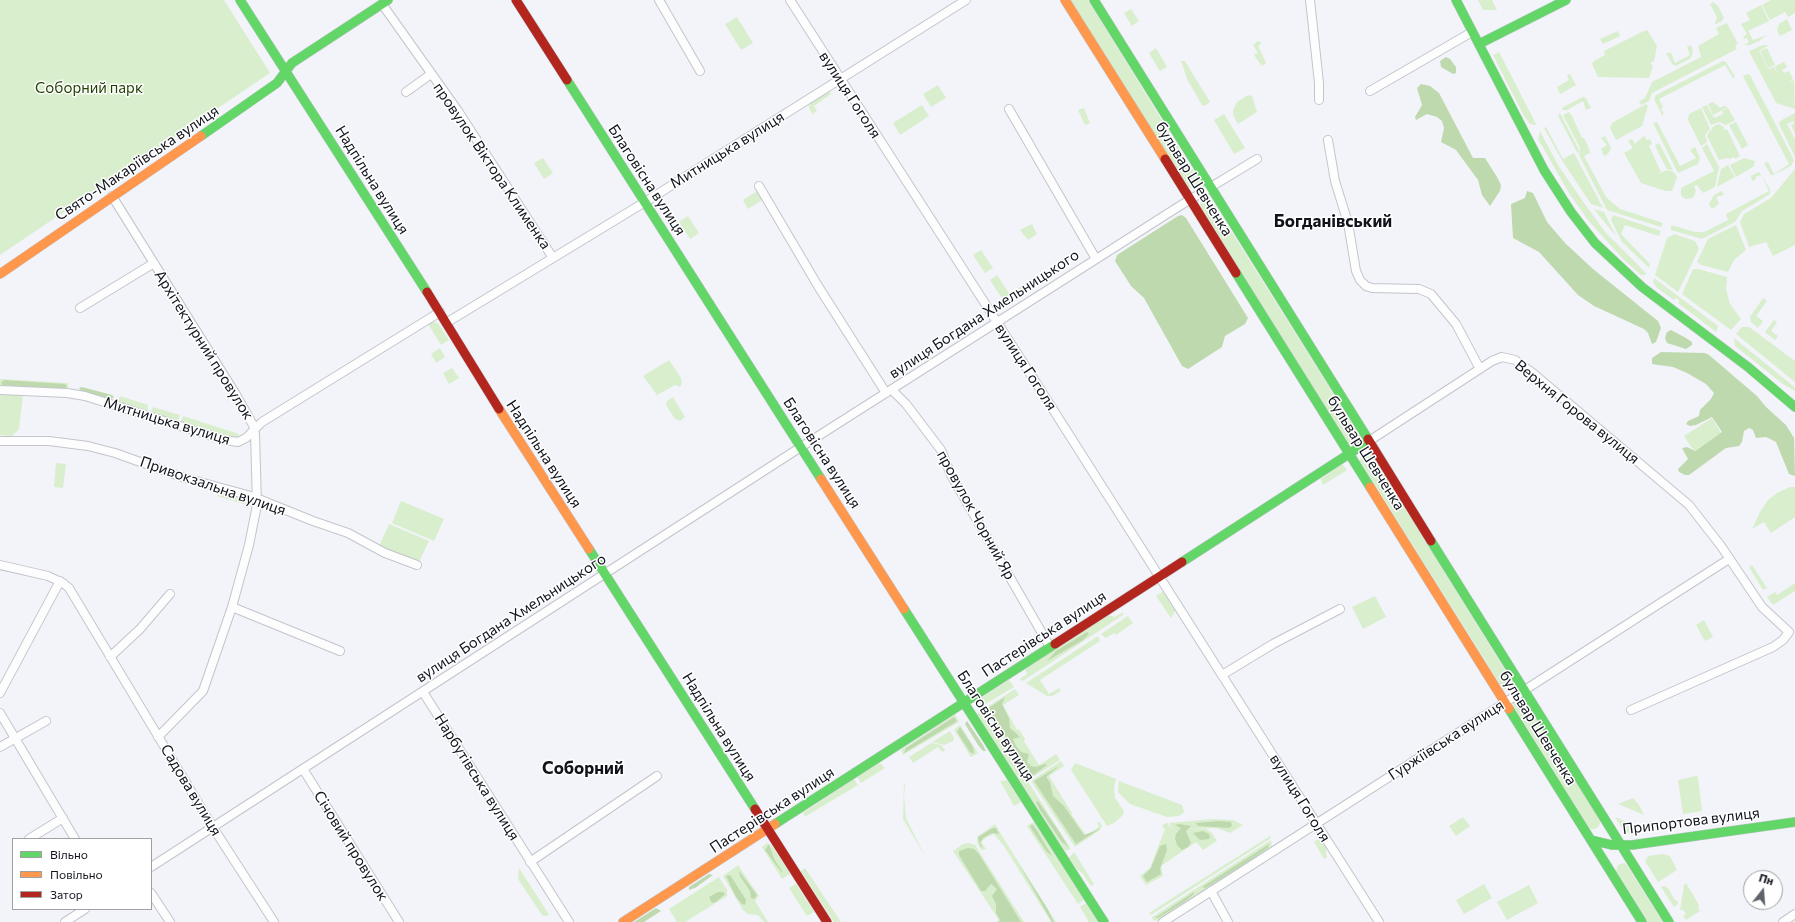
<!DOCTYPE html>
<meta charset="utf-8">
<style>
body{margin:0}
#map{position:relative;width:1795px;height:922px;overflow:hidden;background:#f2f4fa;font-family:Commissioner,sans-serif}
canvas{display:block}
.legend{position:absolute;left:12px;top:838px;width:140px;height:72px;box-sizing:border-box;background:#fff;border:1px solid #9fa1a4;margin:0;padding:5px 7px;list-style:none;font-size:12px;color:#10131c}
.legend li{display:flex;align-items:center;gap:8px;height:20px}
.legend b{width:20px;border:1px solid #9fa1a4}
.north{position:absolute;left:1743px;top:870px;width:40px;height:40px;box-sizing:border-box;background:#fff;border:1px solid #9fa1a4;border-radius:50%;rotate:17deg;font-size:11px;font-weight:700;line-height:16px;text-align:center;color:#10131c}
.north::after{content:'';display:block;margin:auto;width:14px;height:18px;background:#5f626a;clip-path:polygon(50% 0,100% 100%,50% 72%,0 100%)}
</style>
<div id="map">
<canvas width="1795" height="922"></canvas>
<ul class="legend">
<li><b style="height:5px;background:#63d668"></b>Вільно</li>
<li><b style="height:5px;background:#ff974d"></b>Повільно</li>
<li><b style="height:5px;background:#b3261e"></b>Затор</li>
</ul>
<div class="north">Пн</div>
</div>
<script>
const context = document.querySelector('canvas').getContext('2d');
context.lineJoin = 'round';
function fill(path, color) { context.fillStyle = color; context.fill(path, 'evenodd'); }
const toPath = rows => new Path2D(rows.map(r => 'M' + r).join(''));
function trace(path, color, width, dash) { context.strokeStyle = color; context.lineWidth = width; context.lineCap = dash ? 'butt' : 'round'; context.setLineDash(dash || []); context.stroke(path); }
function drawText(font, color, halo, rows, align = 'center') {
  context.font = font + ' Commissioner,sans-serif'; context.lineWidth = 3; context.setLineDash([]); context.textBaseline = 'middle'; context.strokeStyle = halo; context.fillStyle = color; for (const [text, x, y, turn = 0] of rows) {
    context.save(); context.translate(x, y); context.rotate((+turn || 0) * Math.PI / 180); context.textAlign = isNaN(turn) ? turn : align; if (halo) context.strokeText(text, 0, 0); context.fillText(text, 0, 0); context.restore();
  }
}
const green = toPath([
 [0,0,224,0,270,73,0,255],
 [1070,0,1088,0,1200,182,1198,185,1192,188,1188,187],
 [1478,0,1492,0,1497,10,1483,10],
 [1771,0,1795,0,1795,13,1788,17,1785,12,1770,20,1762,5],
 [1713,2,1718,6,1724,18,1722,21,1716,24,1715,24,1717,17,1710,4],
 [1761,5,1769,21,1748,31,1753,40,1767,35,1759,41,1750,45,1744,45,1749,42,1747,38,1744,39,1743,37,1747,34,1741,24,1750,20,1746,13],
 [1131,9,1139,21,1132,26,1124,13],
 [737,17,753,43,741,50,725,24],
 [1787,19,1792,30,1780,36,1777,30,1779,24],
 [1727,23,1738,44,1735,46,1737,49,1652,93,1649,101,1641,105,1639,102,1645,98,1652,82,1701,57,1698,46,1719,34,1716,28],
 [1647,30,1657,46,1654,61,1650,63,1653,66,1649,78,1598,77,1592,64,1594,61,1605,55,1604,51,1644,31],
 [1618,31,1620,36,1603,44,1600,39],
 [1258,41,1262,43,1258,46,1266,63,1262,66,1254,55,1258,53,1253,45],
 [1691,45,1693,51,1691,58,1676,66,1672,64,1666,53,1671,53,1675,63,1690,55,1687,47],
 [1763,45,1769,45,1759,51,1768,69,1774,67,1777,73,1775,66,1784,62,1787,67,1782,70,1784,73,1789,71,1793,79,1789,82,1794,80,1795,109,1776,103,1749,51],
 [1156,48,1167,67,1160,71,1149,53],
 [1767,48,1775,65,1768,68,1760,51],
 [1499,52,1536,124,1535,125,1530,124,1524,116,1493,55],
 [1181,61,1185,61,1210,102,1205,106,1202,105,1188,81],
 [1723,61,1726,62,1735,77,1733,78,1725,65,1659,99,1663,107,1661,108,1664,114,1662,115,1654,99,1656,95],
 [1570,74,1576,85,1560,94,1557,87,1569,80,1567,76],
 [1748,74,1750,75,1794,160,1791,166,1773,175,1771,175,1764,163,1768,162,1774,174,1789,164,1743,76],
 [938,85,946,98,931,107,923,94],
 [829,91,831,94,814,106,817,111,812,114,809,107,810,102],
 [1248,95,1252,96,1257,112,1238,124,1233,115,1233,110,1237,102],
 [1583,97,1586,98,1591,108,1586,110,1583,101,1567,110,1562,110,1563,107],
 [1713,102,1720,108,1724,106,1728,107,1713,115,1708,104],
 [1646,104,1648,106,1642,126,1616,140,1610,128,1612,123],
 [922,105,929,116,900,135,893,123],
 [1707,105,1714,118,1723,114,1722,111,1728,108,1735,120,1726,125,1719,122,1711,125,1702,107],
 [1084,108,1090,123,1085,125,1078,110],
 [1701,108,1710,129,1705,135,1707,142,1701,146,1688,120,1689,114],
 [1569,112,1572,116,1582,138,1584,138,1588,146,1590,153,1584,156,1606,197,1620,209,1663,223,1661,227,1607,210,1579,155,1580,148,1563,115],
 [1560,113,1579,150,1578,154,1558,116],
 [1795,113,1795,134,1791,125,1794,123,1793,121,1787,124,1795,139,1795,157,1779,124,1780,121],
 [1224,114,1245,148,1234,154,1214,120],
 [1657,122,1680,166,1696,158,1690,150,1695,147,1700,158,1698,164,1678,173,1653,123],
 [1736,122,1748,145,1742,149,1729,125],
 [1718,124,1723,126,1725,130,1727,129,1740,156,1735,159,1734,157,1729,159,1728,158,1719,160,1707,136,1709,132,1712,130,1711,128],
 [1546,127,1563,159,1574,153,1603,208,1591,204,1563,162,1544,128],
 [1540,131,1558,165,1584,203,1606,233,1646,273,1645,275,1641,275,1623,259,1587,219,1569,193,1538,139],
 [1605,136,1611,148,1608,154,1604,156,1601,149,1607,145,1601,138],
 [1644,136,1647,140,1650,139,1652,144,1649,146,1661,172,1653,176,1667,170,1674,172,1677,177,1672,191,1666,191,1641,183,1624,153,1633,148,1628,141,1632,139,1635,144],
 [1659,143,1673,170,1672,170,1667,169,1659,154,1655,145],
 [1707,144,1719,167,1715,187,1703,193,1697,185,1694,186,1696,191,1693,198,1685,199,1681,195,1681,188,1714,171,1702,148],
 [543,158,553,173,544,179,534,163],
 [1744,158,1755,161,1754,166,1736,177,1730,165],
 [1728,165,1735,177,1717,187,1721,169],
 [1795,169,1795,245,1773,256,1766,242,1749,247,1740,222,1744,214,1771,198],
 [1759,172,1770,189,1770,194,1742,211,1735,222,1702,239,1671,230,1671,225,1695,232,1704,232,1728,220,1726,214,1769,191,1761,175,1755,177,1756,179,1753,181,1751,178,1751,176],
 [757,191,762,200,748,209,743,200],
 [1722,191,1724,195,1716,197,1719,204,1712,209,1709,204,1714,195],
 [1207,198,1211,199,1360,436,1359,440,1354,443,1348,443,1200,206,1201,202],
 [1594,209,1604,212,1616,236,1610,229],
 [1613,215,1661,231,1659,236,1625,225,1621,234,1650,264,1649,268,1622,242,1611,220],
 [688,216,699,233,690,239,679,222],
 [1032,224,1037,234,1028,240,1020,230],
 [1736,225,1746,250,1734,260,1728,272,1701,265,1697,262,1708,239],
 [1674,234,1695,241,1699,249,1678,292,1655,275,1667,238],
 [981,250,993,268,985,273,973,255],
 [1693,269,1698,269,1727,277,1726,289,1730,304,1741,319,1731,330,1682,294],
 [997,275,1008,292,1012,292,1023,285,1024,287,1003,300,990,280],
 [1654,278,1718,326,1716,332,1678,303,1680,301,1676,298,1674,300,1657,288,1653,282],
 [1763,298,1767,301,1756,316,1763,321,1758,328,1751,322,1750,317],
 [1774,320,1777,322,1771,331,1778,336,1775,340,1765,332],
 [433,322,438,323,449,340,441,345,428,324],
 [1742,327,1749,327,1795,361,1795,382,1736,334],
 [1734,338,1792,385,1795,388,1795,391,1783,384,1735,346],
 [440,348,445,357,436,363,431,354],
 [669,360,681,378,682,383,680,387,675,385,657,395,643,376],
 [452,368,459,378,449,384,443,373],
 [0,379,68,383,68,390,0,386],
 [0,393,23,396,19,429,12,436,0,435],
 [120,396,148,405,147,411,118,402],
 [673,397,685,417,680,421,675,419,666,405,667,401],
 [153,407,180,415,178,421,151,413],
 [183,416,239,434,237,437,230,438,181,422],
 [1712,418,1721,433,1694,451,1684,436],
 [1365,454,1371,454,1513,683,1511,688,1503,689,1360,461,1361,457],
 [56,463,66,464,63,488,54,487],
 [1342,464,1347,470,1323,485,1321,479],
 [1790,487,1795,487,1795,517,1771,533,1764,522,1752,529,1760,512,1768,500,1777,493],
 [221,492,252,500,254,507,217,496],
 [401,501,444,519,434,541,392,523],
 [389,524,429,541,419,562,379,546],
 [1752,565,1767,588,1763,590,1749,567],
 [1795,583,1795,591,1773,605,1767,597,1775,592,1777,595],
 [1164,591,1176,610,1171,618,1156,596],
 [1375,596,1386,617,1363,629,1352,607],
 [1123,612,1123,615,1023,681,1020,679,1027,674,1025,669,1108,615,1115,617],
 [1128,616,1133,623,1116,635,1114,633,1106,638,1103,636,1101,634],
 [1704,620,1713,637,1705,641,1696,625],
 [1098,636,1100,641,1040,680,1049,694,1059,688,1061,691,1052,696,1047,696,1026,683],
 [1009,680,1014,687,982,706,978,700],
 [1015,689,1019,695,1003,705,1017,730,1019,729,1025,739,1024,741,1032,754,1039,765,1056,754,1060,760,1030,779,984,709],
 [1518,699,1524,700,1600,821,1599,826,1595,829,1590,829,1513,705,1513,702],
 [982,710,1071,849,1065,851,977,714],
 [955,714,959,722,903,755,901,750],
 [960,725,978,753,971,757,954,730],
 [950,731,954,738,953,741,944,745,932,742],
 [931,743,941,745,945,750,942,752,938,747,913,763,909,757],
 [1061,761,1064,766,1049,776,1072,813,1071,814,1086,835,1099,827,1097,823,1100,822,1102,826,1100,830,1075,847,1031,781],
 [880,763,885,768,861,783,857,777],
 [1075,763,1116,779,1114,787,1115,798,1124,811,1123,815,1114,823,1107,826,1071,770],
 [1696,776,1698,777,1702,811,1683,814,1678,780],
 [854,779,858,785,806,816,804,815,803,813],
 [1007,780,1021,802,1014,806,1000,781],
 [1119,781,1182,805,1184,812,1179,816,1167,817,1130,804,1118,792],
 [904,782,905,786,904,795,906,818,925,856,903,819],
 [1633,798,1639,805,1644,815,1618,804],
 [1463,817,1470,826,1456,836,1449,826],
 [1615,817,1631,824,1635,829,1641,832,1625,833],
 [1212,819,1233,820,1243,825,1230,833,1217,828,1187,829,1206,829,1212,833,1217,841,1203,850,1196,842,1161,866,1163,876,1146,885,1140,876,1150,868,1165,829,1162,827,1164,824,1167,823,1173,830,1169,823],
 [1034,822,1084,900,1078,904,1027,826],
 [995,824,1004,839,1056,922,1051,922,1004,846,994,834,987,837,981,842,986,849,982,850,980,848,977,842,977,837],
 [1270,836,1271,838,1151,915,1149,913],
 [1320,838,1327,847,1326,853,1327,857,1324,859,1314,842],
 [1271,840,1272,848,1157,921,1153,920,1152,917],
 [767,843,772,846,790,874,782,879,762,847],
 [969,843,975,845,1024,922,996,922,999,920,953,851,963,844],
 [1074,852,1094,884,1091,886,1083,874,1076,868,1069,858],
 [1663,854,1670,856,1677,870,1658,882,1645,861,1648,856],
 [1624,863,1626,864,1663,922,1648,922,1616,871,1618,865],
 [738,865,759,896,755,901,768,922,764,922,758,915,748,914,743,910,723,876],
 [519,868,541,902,549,915,545,916,542,915,518,879],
 [805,868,841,922,834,922,801,871],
 [719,877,727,890,727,896,685,922,677,922,669,909],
 [1686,883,1699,905,1698,908,1700,911,1686,920,1683,916,1686,914,1683,910,1680,910,1684,885],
 [796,884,814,912,807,916,789,888],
 [1484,884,1492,898,1464,914,1456,900],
 [1529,885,1538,903,1507,920,1497,902],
 [1664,886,1668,888,1675,900,1678,901,1678,904,1674,907,1661,887],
 [1086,903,1098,922,1089,922,1080,907]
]);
const forest = toPath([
 [1446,57,1450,59,1456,67,1456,73,1453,74,1441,67,1440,61],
 [1421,84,1430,86,1439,93,1473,158,1485,158,1497,177,1501,185,1500,191,1490,206,1482,195,1478,180,1456,150,1441,142,1444,128,1442,121,1437,117,1427,114,1416,120,1415,117,1422,105,1417,88],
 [1527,191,1533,193,1547,222,1565,243,1593,269,1658,321,1661,328,1656,342,1652,344,1648,333,1644,329,1594,306,1578,295,1539,252,1513,238,1511,204,1525,198],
 [1182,215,1186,218,1248,318,1245,324,1225,336,1222,347,1188,369,1182,366,1144,298,1131,286,1115,261,1117,255,1178,216],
 [1671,330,1686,338,1692,342,1692,345,1686,349,1667,343,1665,338,1667,332],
 [1661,352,1705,353,1709,355,1757,396,1766,407,1786,425,1794,438,1795,476,1789,474,1776,442,1766,437,1756,438,1753,430,1749,428,1744,431,1742,442,1739,446,1726,448,1689,475,1685,475,1679,472,1678,469,1688,459,1682,448,1687,447,1695,451,1722,432,1712,417,1696,425,1690,426,1686,424,1688,421,1699,416,1700,410,1711,399,1714,393,1706,384,1687,373,1673,367,1652,364,1652,358],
 [4,380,65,384,67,386,65,389,3,385,1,383],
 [82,387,112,395,114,397,111,399,81,391,79,388],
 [1087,632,1089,634,1083,640,1047,661,1056,651],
 [1005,697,1002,704,1009,718,1010,728,1020,737,1013,739,1016,746,1021,752,1029,754,1027,762,1031,766,1036,767,1045,764,1047,765,1032,776,987,709],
 [954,717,957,721,954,723,904,753,906,748],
 [967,721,983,745,986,751,983,751,978,745,965,724],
 [960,727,973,747,974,754,970,752,957,732],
 [1059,766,1046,777,1050,782,1053,796,1064,806,1084,835,1100,829,1076,844,1034,781],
 [1038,801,1060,833,1069,848,1061,841,1040,810,1036,802],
 [1219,821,1231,822,1232,826,1229,828,1198,826,1196,823],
 [1032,824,1036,829,1052,856,1047,852,1032,830,1030,826],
 [1179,824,1191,826,1186,831,1191,843,1188,847,1182,850,1177,845,1175,838,1176,834,1181,828,1175,825],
 [993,828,996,828,999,834,992,833,983,838,980,843,983,848,980,846,978,837],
 [1203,831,1209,834,1210,837,1209,839,1200,840,1193,833],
 [769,844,774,859,782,871,782,873,765,850],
 [1166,844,1167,850,1160,869,1161,874,1147,882,1143,876,1151,868,1160,846],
 [1269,844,1268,848,1249,861,1206,888,1202,887],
 [968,848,974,849,979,854,1021,922,999,922,1000,920,996,913,996,904,992,896,997,889,991,884,985,891,981,891,959,855,959,851],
 [1018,863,1047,908,1054,922,1052,922],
 [739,871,757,895,754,899,751,898,750,891,740,876],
 [709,874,713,875,695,888,689,890,689,887],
 [730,875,746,900,745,905,742,904,736,897,727,878,726,876],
 [718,892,723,892,725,894,716,902,712,903,709,897],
 [1194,892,1194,894,1184,902,1158,918,1155,918],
 [656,908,661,911,644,922,634,922]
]);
const street = toPath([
 [659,0,700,71],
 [790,0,1040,389,1379,922],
 [1310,0,1319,83,1319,100],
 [382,4,458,111,553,258],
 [1370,91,1472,32],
 [406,92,431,74],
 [1009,109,1096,259],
 [1328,140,1335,181,1348,223,1356,271,1360,280,1366,286,1372,288,1419,289,1431,294,1456,324,1480,369],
 [759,186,818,286,886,393],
 [112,196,235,393,253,425,255,434,257,505,249,545,232,607,203,691,158,737],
 [80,308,154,263],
 [446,323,645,202,966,0],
 [0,390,67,393,85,396,224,440,238,442,246,438,262,422,440,312],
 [892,390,906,404,941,450,951,475,1050,647],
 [0,441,49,441,88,446,115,453,185,478,251,496,313,521,348,533,385,553,417,565],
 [1369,441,1492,361,1502,357,1515,360,1534,374,1689,505,1721,546,1762,607,1789,632],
 [0,565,48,576,63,583,69,588,212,826,274,922],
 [232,607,340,651],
 [110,657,140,629,170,594],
 [1222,675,1273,644,1340,609],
 [423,692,569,922],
 [0,693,60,581],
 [1631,710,1773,647,1783,640,1789,632],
 [0,713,75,839],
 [0,747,46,721],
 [303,769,399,922],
 [29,839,63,818],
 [530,862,657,776],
 [151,867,790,454,1178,207,1257,159],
 [1211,891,1228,922],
 [151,893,170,922],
 [65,922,85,909],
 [1163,922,1729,559],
 [1783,922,1795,914]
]);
const fast = toPath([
 [240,0,427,292],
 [1094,0,1368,439],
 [1456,0,1544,170,1571,212,1595,243,1642,287,1748,367,1795,407],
 [1479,44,1566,0],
 [567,80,821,479],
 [201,136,277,83,292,63,388,0],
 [1236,273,1370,487],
 [1431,541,1669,922],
 [589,549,755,809],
 [1182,562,1369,441],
 [904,609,1104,922],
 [1509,709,1642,922],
 [775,824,1055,644],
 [1591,840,1612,845,1632,845,1795,822]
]);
const slow = toPath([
 [1065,0,1165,159],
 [0,274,201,136],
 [499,409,589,549],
 [821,479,904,609],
 [1370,487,1509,709],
 [623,922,775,824]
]);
const jam = toPath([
 [516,0,567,80],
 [1165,159,1236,273],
 [427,292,499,409],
 [1368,439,1431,541],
 [1055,644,1182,562],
 [755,809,827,922]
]);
const parkNames = [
 ["Соборний парк",89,88]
];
const streetNames = [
 ["вулиця Гоголя",850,95,57],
 ["Митницька вулиця",727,150,-32],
 ["Свято-Макаріївська вулиця",137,163,-34],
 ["провулок Віктора Клименка",492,166,56],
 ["бульвар Шевченка",1194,179,58],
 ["Надпільна вулиця",372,180,58],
 ["Благовісна вулиця",647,180,57],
 ["вулиця Богдана Хмельницького",984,314,-33],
 ["Архітектурний провулок",204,345,58],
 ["вулиця Гоголя",1026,367,57],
 ["Верхня Горова вулиця",1577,412,39],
 ["Митницька вулиця",167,421,17],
 ["Благовісна вулиця",822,453,57],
 ["бульвар Шевченка",1366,453,58],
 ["Надпільна вулиця",544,454,57],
 ["Привокзальна вулиця",213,486,19],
 ["провулок Чорний Яр",976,515,61],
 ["вулиця Богдана Хмельницького",511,618,-33],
 ["Пастерівська вулиця",1044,634,-33],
 ["Благовісна вулиця",996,726,57],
 ["Надпільна вулиця",719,727,58],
 ["бульвар Шевченка",1538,728,58],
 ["Гуржіївська вулиця",1446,740,-33],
 ["Нарбутівська вулиця",477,777,58],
 ["Садова вулиця",191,790,59],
 ["вулиця Гоголя",1300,798,58],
 ["Пастерівська вулиця",772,810,-33],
 ["Припортова вулиця",1691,821,-7],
 ["Січовий провулок",351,846,58]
];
const quarterNames = [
 ["Богданівський",1333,221],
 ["Соборний",583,768]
];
fill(green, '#d8eecc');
fill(forest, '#bfd9af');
trace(street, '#c2c5cc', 10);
trace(fast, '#c2c5cc', 10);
trace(slow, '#c2c5cc', 10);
trace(jam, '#c2c5cc', 10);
trace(street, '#fdfdfe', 8);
trace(fast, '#63d668', 9);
trace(slow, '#ff974d', 9);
trace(jam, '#b3261e', 9);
drawText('15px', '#244105', '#fff', parkNames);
drawText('15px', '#10131c', '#fff', streetNames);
drawText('bold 17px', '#10131c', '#fff', quarterNames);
</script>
